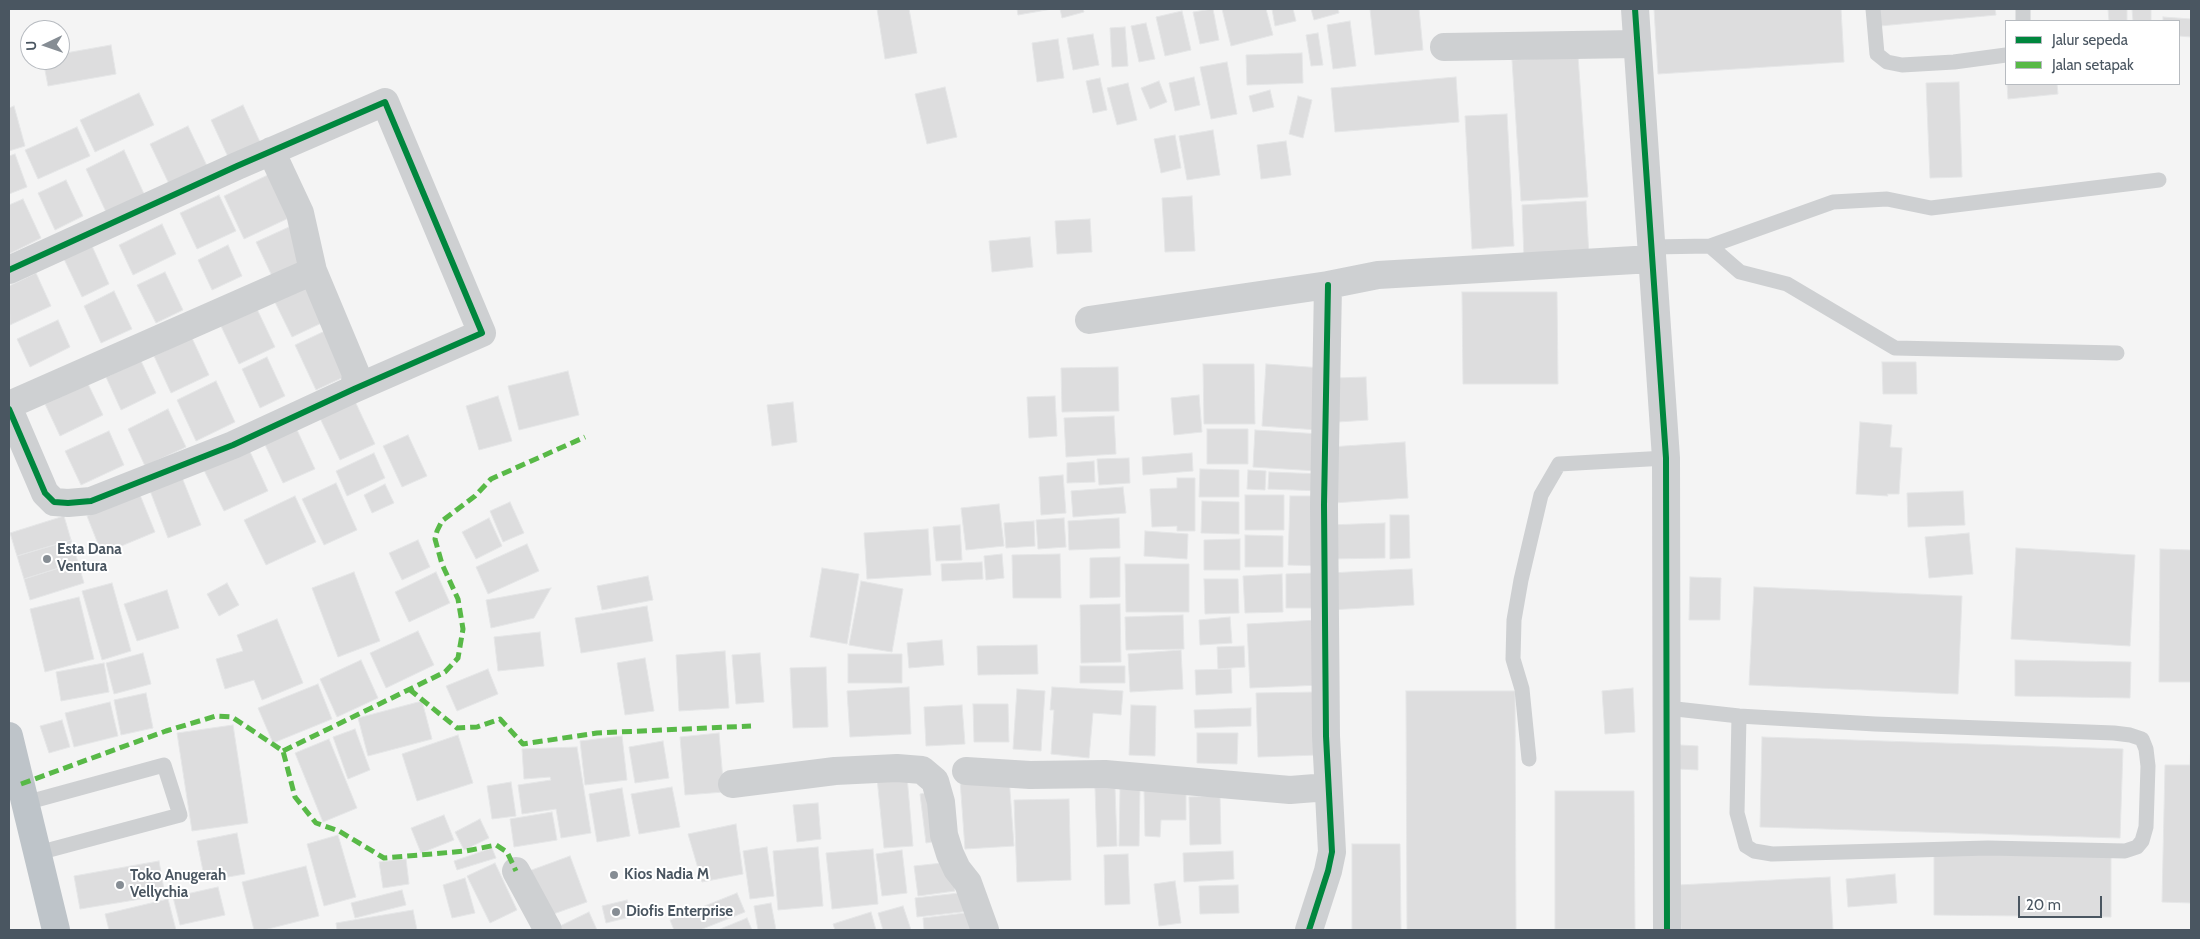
<!DOCTYPE html>
<style>
body{margin:0}
#map{position:relative;width:2200px;height:939px;overflow:hidden;background:#f4f4f4;font-family:Cabin,sans-serif}
canvas{display:block}
.frame{position:absolute;inset:0;border:10px solid #4a5661;pointer-events:none}
.legend{position:absolute;left:2005px;top:20px;width:175px;height:65px;box-sizing:border-box;background:#fff;border:1px solid #b7bbc0;margin:0;padding:6px 9px;list-style:none;font-size:15px;color:#4a5661}
.legend li{display:flex;align-items:center;gap:10px;height:25px}
.legend b{width:25px;border:1px solid #b7bbc0}
.north{position:absolute;left:20px;top:20px;width:50px;height:50px;box-sizing:border-box;background:#fff;border:1px solid #b7bbc0;border-radius:50%;rotate:267deg;font-size:14px;font-weight:700;line-height:20px;text-align:center;color:#4a5661}
.north::after{content:'';display:block;margin:auto;width:18px;height:22px;background:#868d94;clip-path:polygon(50% 0,100% 100%,50% 72%,0 100%)}
.scale{position:absolute;left:2018px;top:896px;width:84px;height:22px;box-sizing:border-box;border:2px solid #4a5661;border-top:0;padding-left:6px;font-size:15px;line-height:18px;white-space:nowrap;color:#4a5661;-webkit-text-stroke:4px #fff;paint-order:stroke}
</style>
<div id="map">
<canvas width="2200" height="939"></canvas>
<div class="frame"></div>
<ul class="legend">
<li><b style="height:6px;background:#00873e"></b>Jalur sepeda</li>
<li><b style="height:6px;background:#58b947"></b>Jalan setapak</li>
</ul>
<div class="north">U</div>
<div class="scale">20 m</div>
</div>
<script>
const context = document.querySelector('canvas').getContext('2d');
context.lineJoin = 'round';
function fill(path, color) { context.fillStyle = color; context.fill(path, 'evenodd'); }
const toPath = rows => new Path2D(rows.map(r => 'M' + r).join(''));
function trace(path, color, width, dash) { context.strokeStyle = color; context.lineWidth = width; context.lineCap = dash ? 'butt' : 'round'; context.setLineDash(dash || []); context.stroke(path); }
function drawText(font, color, halo, rows, align = 'center') {
  context.font = font + ' Cabin,sans-serif'; context.lineWidth = 4; context.setLineDash([]); context.textBaseline = 'middle'; context.strokeStyle = halo; context.fillStyle = color; for (const [text, x, y, turn = 0] of rows) {
    context.save(); context.translate(x, y); context.rotate((+turn || 0) * Math.PI / 180); context.textAlign = isNaN(turn) ? turn : align; if (halo) context.strokeText(text, 0, 0); context.fillText(text, 0, 0); context.restore();
  }
}
const building = toPath([
 [877,9,909,9,917,53,885,59,877,9],
 [1017,9,1052,9,1018,15,1017,9],
 [1060,9,1083,9,1084,12,1062,18,1060,9],
 [1213,9,1219,40,1200,44,1193,12,1213,9],
 [1222,9,1266,9,1273,35,1231,46,1222,9],
 [1272,9,1293,9,1296,21,1275,26,1272,9],
 [1311,9,1338,9,1339,13,1314,20,1311,9],
 [1370,9,1419,9,1423,50,1375,55,1370,9],
 [1654,9,1841,9,1844,62,1658,74,1654,9],
 [1878,9,1995,9,1996,15,1880,26,1878,9],
 [2108,9,2127,9,2127,21,2109,21,2108,9],
 [2132,9,2151,9,2151,21,2133,21,2132,9],
 [1182,11,1191,50,1165,56,1156,17,1182,11],
 [2163,17,2191,19,2191,37,2179,36,2179,21,2163,21,2163,17],
 [1350,21,1356,66,1333,69,1327,25,1350,21],
 [1146,23,1155,59,1139,62,1131,26,1146,23],
 [1125,27,1128,66,1112,67,1110,28,1125,27],
 [1318,33,1323,65,1311,66,1306,35,1318,33],
 [1093,34,1099,65,1073,70,1067,38,1093,34],
 [1058,39,1064,78,1037,82,1032,43,1058,39],
 [111,45,116,74,48,86,43,60,60,60,60,54,111,45],
 [1302,53,1303,83,1247,85,1246,55,1302,53],
 [1578,56,1588,197,1521,201,1512,60,1578,56],
 [1227,62,1237,114,1211,119,1200,67,1227,62],
 [1194,77,1200,105,1175,111,1169,83,1194,77],
 [1456,77,1459,122,1335,132,1331,88,1456,77],
 [1100,78,1107,110,1093,113,1086,81,1100,78],
 [1159,81,1167,102,1150,109,1141,88,1159,81],
 [1959,82,1962,177,1930,178,1926,83,1959,82],
 [1128,83,1137,120,1117,125,1107,88,1128,83],
 [2007,84,2057,84,2058,94,2008,99,2007,84],
 [945,87,957,137,927,144,915,94,945,87],
 [1270,90,1274,107,1253,112,1249,96,1270,90],
 [139,93,154,125,95,152,80,120,139,93],
 [1298,96,1312,100,1303,138,1289,134,1298,96],
 [243,105,261,144,229,159,211,120,243,105],
 [14,106,25,146,9,151,9,108,14,106],
 [1507,114,1514,246,1472,249,1465,116,1507,114],
 [188,126,208,168,170,186,150,144,188,126],
 [77,127,90,156,38,179,25,150,77,127],
 [1213,130,1220,175,1187,180,1179,136,1213,130],
 [1175,135,1181,168,1161,173,1154,139,1175,135],
 [1286,141,1291,175,1261,179,1257,145,1286,141],
 [124,150,145,196,107,214,86,169,124,150],
 [15,154,27,187,9,194,9,156,15,154],
 [272,173,293,216,244,239,224,196,272,173],
 [66,180,83,216,55,230,38,193,66,180],
 [219,195,236,231,197,249,180,213,219,195],
 [1192,196,1195,251,1165,252,1162,198,1192,196],
 [23,199,41,238,9,254,9,205,23,199],
 [1586,201,1589,256,1524,259,1522,205,1586,201],
 [1090,219,1092,252,1057,254,1055,221,1090,219],
 [162,224,176,254,133,275,119,245,162,224],
 [289,227,305,261,272,276,256,242,289,227],
 [1030,237,1033,267,992,272,989,241,1030,237],
 [228,245,242,276,212,290,198,260,228,245],
 [92,246,109,284,82,297,64,259,92,246],
 [165,272,183,310,156,323,137,285,165,272],
 [36,273,51,306,10,325,9,286,36,273],
 [308,279,328,320,292,337,272,296,308,279],
 [114,291,132,329,101,343,84,306,114,291],
 [1462,292,1557,292,1558,384,1463,384,1462,292],
 [256,307,275,347,239,364,220,324,256,307],
 [58,320,70,347,30,367,17,339,58,320],
 [327,330,348,375,316,390,295,345,327,330],
 [192,338,209,375,171,393,154,356,192,338],
 [267,357,285,396,260,408,242,369,267,357],
 [141,361,156,393,121,410,106,377,141,361],
 [1882,362,1916,362,1917,394,1883,394,1882,362],
 [1203,364,1254,364,1255,424,1204,424,1203,364],
 [1266,364,1322,368,1318,430,1262,426,1266,364],
 [1118,367,1119,411,1062,412,1061,368,1118,367],
 [568,371,579,415,519,430,508,386,568,371],
 [1366,377,1368,420,1338,422,1336,378,1366,377],
 [216,381,235,422,196,441,177,400,216,381],
 [88,384,103,415,60,436,45,404,88,384],
 [1199,395,1202,432,1174,435,1171,398,1199,395],
 [498,396,512,441,479,450,466,406,498,396],
 [1055,396,1057,436,1029,438,1027,397,1055,396],
 [353,397,375,444,340,460,318,414,353,397],
 [793,402,797,442,772,446,767,405,793,402],
 [168,409,186,447,145,466,128,429,168,409],
 [1114,416,1116,454,1066,457,1064,418,1114,416],
 [292,419,315,469,283,483,260,434,292,419],
 [1860,422,1892,425,1890,447,1902,448,1899,494,1887,494,1888,496,1856,494,1860,422],
 [1207,429,1248,429,1248,464,1207,464,1207,429],
 [1255,430,1320,434,1317,471,1253,467,1255,430],
 [109,431,124,465,81,485,65,451,109,431],
 [408,435,427,476,402,487,383,446,408,435],
 [1405,442,1408,498,1333,503,1330,447,1405,442],
 [246,443,268,491,224,511,201,464,246,443],
 [374,453,385,478,347,496,336,471,374,453],
 [1192,453,1193,471,1143,475,1142,457,1192,453],
 [1129,458,1130,483,1099,485,1097,459,1129,458],
 [1094,461,1095,482,1067,483,1067,463,1094,461],
 [1200,469,1239,470,1239,497,1199,497,1200,469],
 [1248,470,1266,471,1265,490,1247,489,1248,470],
 [1269,472,1322,474,1321,491,1268,489,1269,472],
 [181,475,201,525,168,538,149,488,181,475],
 [1063,475,1066,513,1041,515,1039,477,1063,475],
 [1177,478,1195,478,1195,531,1177,531,1177,526,1152,527,1150,489,1177,488,1177,478],
 [336,483,357,530,324,545,302,499,336,483],
 [385,484,394,503,372,513,364,495,385,484],
 [1123,487,1126,513,1073,517,1071,491,1123,487],
 [1963,491,1965,525,1908,527,1907,493,1963,491],
 [140,495,155,532,102,554,87,516,140,495],
 [1245,495,1284,495,1284,530,1245,530,1245,495],
 [295,496,316,542,266,565,244,520,295,496],
 [1290,496,1324,496,1322,566,1288,565,1290,496],
 [1202,501,1239,502,1239,534,1201,533,1202,501],
 [510,502,524,533,503,542,490,511,510,502],
 [999,504,1004,546,966,550,961,508,999,504],
 [1390,515,1409,515,1410,558,1390,559,1390,515],
 [64,516,71,540,17,556,10,533,64,516],
 [489,518,502,546,476,559,462,532,489,518],
 [1064,518,1066,547,1038,549,1036,520,1064,518],
 [1119,518,1120,548,1069,550,1068,521,1119,518],
 [1034,521,1035,546,1006,548,1004,523,1034,521],
 [1385,523,1385,558,1329,559,1328,525,1385,523],
 [960,525,962,560,936,561,933,527,960,525],
 [928,529,931,575,867,579,864,533,928,529],
 [1145,531,1188,534,1187,559,1144,556,1145,531],
 [1969,533,1973,574,1929,578,1925,537,1969,533],
 [1245,535,1283,536,1283,567,1245,567,1245,535],
 [1240,539,1240,570,1204,570,1204,540,1240,539],
 [71,540,78,562,24,579,17,556,71,540],
 [418,540,430,567,402,580,389,553,418,540],
 [527,544,539,571,488,594,476,567,527,544],
 [2016,548,2135,555,2130,646,2011,639,2016,548],
 [2160,549,2191,550,2191,682,2159,682,2160,549],
 [1002,554,1004,578,986,580,984,556,1002,554],
 [1060,554,1061,598,1013,598,1012,555,1060,554],
 [1120,557,1120,597,1090,598,1090,558,1120,557],
 [78,562,84,583,30,600,24,579,78,562],
 [982,562,983,579,942,581,941,564,982,562],
 [1125,564,1189,564,1189,612,1126,612,1125,564],
 [822,568,859,574,847,644,810,637,822,568],
 [1412,569,1414,605,1330,610,1328,573,1412,569],
 [354,572,380,641,338,657,312,588,354,572],
 [436,572,450,603,409,622,395,592,436,572],
 [1314,573,1315,608,1286,608,1286,574,1314,573],
 [1282,574,1283,612,1245,613,1243,576,1282,574],
 [648,576,653,600,602,610,597,586,648,576],
 [1690,577,1721,578,1720,620,1689,620,1690,577],
 [1204,579,1238,579,1239,613,1205,614,1204,579],
 [861,581,903,589,892,652,849,645,861,581],
 [112,583,131,651,102,660,82,591,112,583],
 [227,583,239,605,219,616,207,594,227,583],
 [1754,587,1962,596,1958,694,1749,685,1754,587],
 [551,588,534,618,491,628,486,600,551,588],
 [167,590,179,628,137,641,124,604,167,590],
 [79,597,94,659,45,672,30,609,79,597],
 [1120,604,1121,662,1081,663,1080,605,1120,604],
 [647,606,653,641,581,653,575,618,647,606],
 [1183,615,1184,649,1126,650,1125,617,1183,615],
 [1230,617,1232,643,1200,645,1199,620,1230,617],
 [277,619,303,683,262,700,254,680,225,689,216,659,243,651,237,635,277,619],
 [1318,620,1321,685,1250,688,1247,624,1318,620],
 [418,631,434,665,386,688,370,653,418,631],
 [540,632,544,666,498,671,494,637,540,632],
 [942,640,944,665,909,668,907,643,942,640],
 [1037,645,1038,674,978,675,977,646,1037,645],
 [1244,646,1245,667,1218,669,1217,647,1244,646],
 [1181,650,1183,689,1130,692,1128,654,1181,650],
 [725,651,729,708,679,711,676,655,725,651],
 [143,653,151,684,114,694,106,663,143,653],
 [760,653,764,702,736,704,732,655,760,653],
 [848,654,902,654,902,683,848,683,848,654],
 [645,658,654,711,625,715,617,663,645,658],
 [361,660,378,698,337,717,320,679,361,660],
 [2015,660,2131,662,2130,698,2015,696,2015,660],
 [104,663,109,692,61,701,56,672,104,663],
 [1080,666,1125,666,1125,683,1080,683,1080,666],
 [826,667,828,727,793,728,790,668,826,667],
 [488,669,498,694,457,711,446,686,488,669],
 [1231,669,1232,693,1196,695,1195,670,1231,669],
 [318,684,332,719,273,743,258,708,318,684],
 [909,687,911,734,850,737,847,691,909,687],
 [1052,687,1123,691,1121,715,1093,713,1089,758,1051,754,1054,710,1050,710,1052,687],
 [1633,688,1635,732,1605,734,1602,691,1633,688],
 [1017,689,1045,691,1041,751,1013,749,1017,689],
 [1406,691,1515,691,1516,930,1407,930,1406,691],
 [1316,692,1318,755,1258,757,1256,693,1316,692],
 [146,693,153,728,121,735,114,700,146,693],
 [422,701,432,739,368,756,358,718,422,701],
 [110,702,118,736,74,747,65,713,110,702],
 [973,704,1008,704,1009,742,974,742,973,704],
 [962,705,965,744,926,746,924,707,962,705],
 [1131,705,1156,706,1155,756,1129,755,1131,705],
 [1251,708,1251,726,1195,728,1194,710,1251,708],
 [62,720,70,747,49,753,40,726,62,720],
 [233,725,248,823,192,831,177,733,233,725],
 [355,729,370,770,348,779,333,737,355,729],
 [719,733,724,792,685,795,680,737,719,733],
 [1197,733,1238,733,1237,764,1197,763,1197,733],
 [458,735,473,783,417,801,402,754,458,735],
 [622,736,627,780,585,785,580,741,622,736],
 [1762,737,2123,749,2120,838,1760,827,1762,737],
 [329,739,357,808,323,822,295,753,329,739],
 [663,741,669,778,635,783,629,747,663,741],
 [2191,742,2191,903,2162,902,2165,765,2190,765,2191,742],
 [1680,745,1698,746,1698,770,1679,769,1680,745],
 [577,747,591,833,561,838,556,809,522,814,518,785,551,780,550,777,524,779,522,749,577,747],
 [907,776,913,846,884,848,877,778,907,776],
 [1009,777,1014,846,965,849,960,780,1009,777],
 [511,782,516,816,492,819,487,786,511,782],
 [672,787,680,827,639,834,631,794,672,787],
 [622,788,630,836,597,842,589,794,622,788],
 [1095,788,1115,788,1117,846,1097,847,1095,788],
 [1120,789,1140,789,1139,846,1119,846,1120,789],
 [1144,789,1186,789,1186,820,1161,820,1160,837,1145,836,1144,789],
 [937,791,943,840,926,843,920,794,937,791],
 [1555,791,1634,791,1635,929,1555,929,1555,791],
 [1220,796,1221,844,1190,845,1189,797,1220,796],
 [1069,799,1071,880,1017,882,1014,800,1069,799],
 [818,803,821,839,797,842,793,805,818,803],
 [552,812,557,840,514,847,510,819,552,812],
 [444,815,454,840,421,853,411,828,444,815],
 [480,819,489,838,464,850,455,832,480,819],
 [736,824,743,874,702,882,688,834,736,824],
 [237,833,245,874,205,881,197,841,237,833],
 [338,835,356,897,324,906,307,844,338,835],
 [1352,844,1400,844,1401,930,1352,930,1352,844],
 [767,847,774,896,750,899,743,851,767,847],
 [818,847,823,906,778,910,773,851,818,847],
 [492,848,496,858,457,870,454,861,492,848],
 [873,849,878,904,832,909,826,853,873,849],
 [902,850,907,893,882,896,876,854,902,850],
 [1233,851,1234,879,1184,882,1183,853,1233,851],
 [1128,854,1130,904,1105,905,1104,855,1128,854],
 [1934,854,2111,856,2111,917,1934,915,1934,854],
 [570,856,587,902,545,917,529,871,570,856],
 [406,859,409,884,383,888,379,862,406,859],
 [159,861,165,895,80,909,74,876,159,861],
 [952,862,955,891,918,896,914,866,952,862],
 [495,863,517,910,490,923,467,876,495,863],
 [306,866,319,916,264,930,254,930,242,882,306,866],
 [1895,874,1897,903,1848,907,1846,879,1895,874],
 [1830,877,1833,930,1681,930,1679,885,1830,877],
 [465,878,475,913,452,918,443,885,465,878],
 [1175,881,1181,923,1159,926,1154,884,1175,881],
 [1238,885,1239,913,1200,914,1199,886,1238,885],
 [218,887,225,915,180,925,173,897,218,887],
 [402,890,406,905,355,918,351,903,402,890],
 [968,892,970,911,917,917,915,898,968,892],
 [737,893,745,912,700,930,674,930,670,920,737,893],
 [168,899,176,930,109,930,105,914,168,899],
 [627,900,630,917,606,923,602,906,627,900],
 [771,903,776,930,758,930,754,906,771,903],
 [903,906,911,930,883,930,878,913,903,906],
 [413,910,417,930,337,930,336,923,413,910],
 [589,912,597,930,562,930,560,926,589,912],
 [871,912,876,930,835,930,833,924,871,912],
 [974,912,977,930,924,930,923,918,974,912],
 [747,918,752,930,718,930,747,918]
]);
const lane = toPath([
 [1873,9,1877,54,1887,62,1902,65,1954,62,2006,55],
 [2023,9,2023,21],
 [1710,246,1740,272,1787,284,1895,348,2117,353],
 [1651,247,1710,246,1833,202,1887,199,1931,208,2159,180],
 [1667,708,1739,716,1875,724,2114,733,2130,735,2142,739,2146,749,2148,766,2146,827,2142,841,2137,847,2125,851,1988,848,1772,854,1754,851,1746,846,1737,813,1739,716],
 [1529,759,1522,689,1513,659,1514,620,1521,580,1541,495,1559,464,1666,458],
 [25,803,164,765,180,815,38,853]
]);
const street = toPath([
 [1635,9,1666,458,1667,930],
 [1444,47,1637,44],
 [271,151,300,213,313,271,356,374,354,389],
 [9,270,237,166,385,102,482,333,354,389,233,445,91,501,68,503,54,502,45,493,9,409],
 [1089,320,1328,285,1378,275,1652,259],
 [9,405,313,271],
 [966,771,1030,775,1105,774,1290,790,1328,787],
 [732,784,835,771,897,768,922,770,935,781,941,802,944,835,950,854,957,869,968,883,985,930],
 [516,871,548,930],
 [1309,930,1328,871,1332,852,1326,736,1324,505,1328,285]
]);
const highway = toPath([
 [9,736,56,930]
]);
const quiet = toPath([
 [409,689,457,728,477,727,500,719,523,744,597,733,751,726],
 [283,751,445,672,458,658,463,629,458,599,442,564,435,539,437,531,442,521,475,496,491,479,585,437],
 [21,784,166,731,216,716,232,717,283,751,295,797,316,823,339,831,384,858,466,851,496,845,507,852,516,871]
]);
const cycleway = toPath([
 [1635,9,1666,458,1667,930],
 [9,270,237,166,385,102,482,333,354,389,233,445,91,501,68,503,54,502,45,493,9,409],
 [1309,930,1328,871,1332,852,1326,736,1324,505,1328,285]
]);
const markers = [
 [47,559,5,"#868d94"],
 [614,875,5,"#868d94"],
 [120,885,5,"#868d94"],
 [616,912,5,"#868d94"]
];
const poiNames = [
 ["Esta Dana",57,550],
 ["Ventura",57,567],
 ["Kios Nadia M",624,875],
 ["Toko Anugerah",130,876],
 ["Vellychia",130,893],
 ["Diofis Enterprise",626,912]
];
fill(building, '#ddddde');
trace(building, '#e5e6e7', 1);
trace(lane, '#ced0d2', 15);
trace(street, '#ced0d2', 28);
trace(highway, '#bec4c9', 28);
trace(quiet, '#58b947', 5, [10, 5]);
trace(cycleway, '#00873e', 6);
for (const [x, y, r, color] of markers) { const dot = new Path2D(); dot.arc(x, y, r, 0, 2 * Math.PI); context.fillStyle = color; context.fill(dot); trace(dot, '#fff', 2); }
drawText('bold 15px', '#4a5661', '#fff', poiNames, 'left');
</script>
